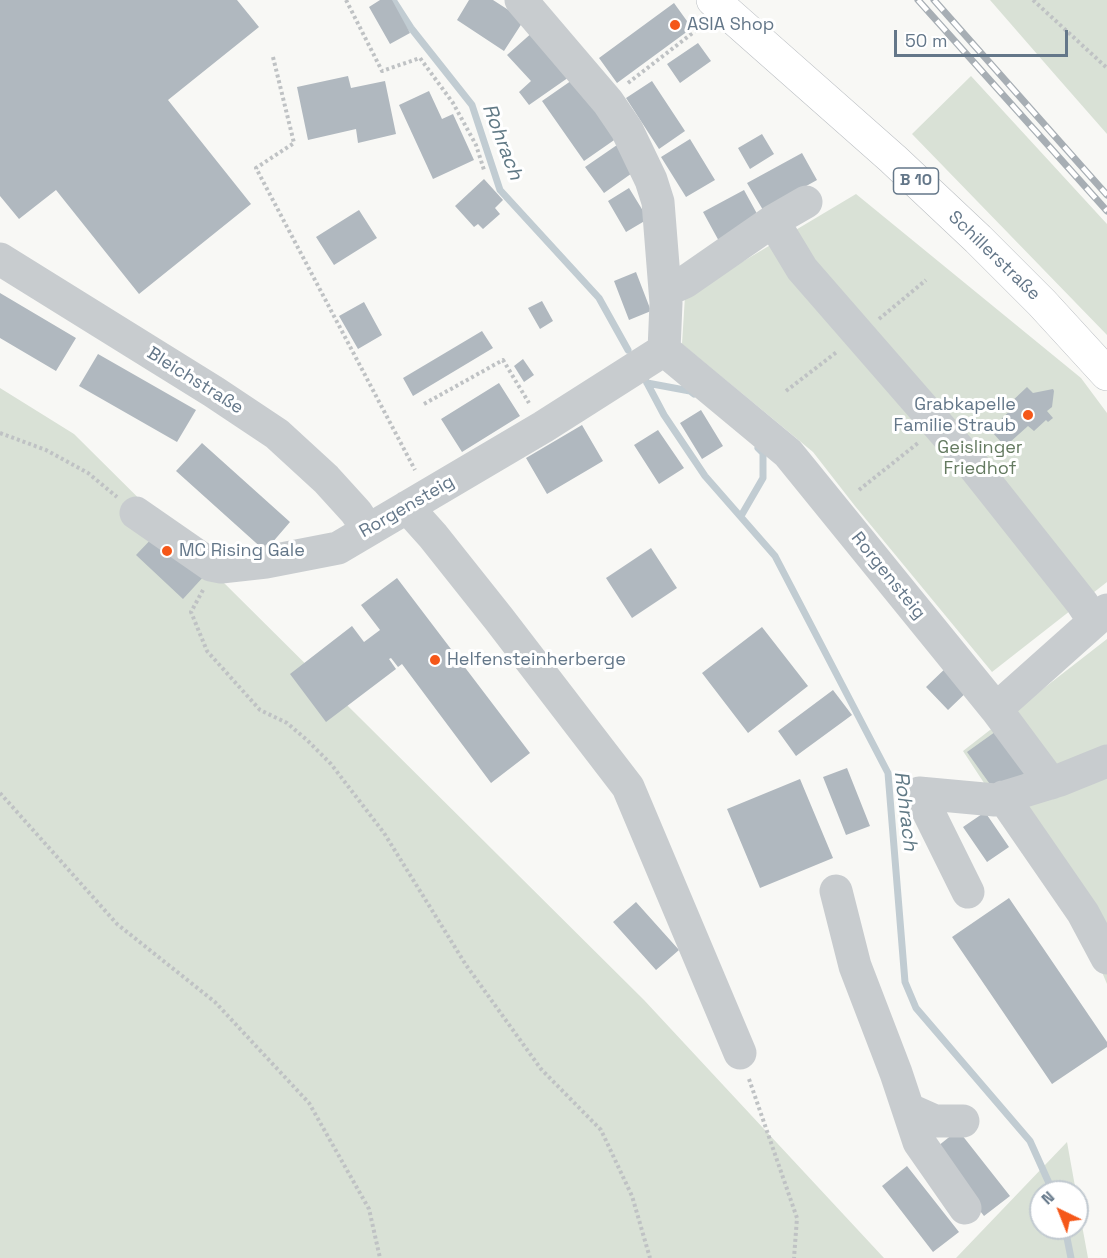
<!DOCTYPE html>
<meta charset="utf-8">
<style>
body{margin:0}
#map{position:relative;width:1107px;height:1258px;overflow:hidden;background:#f8f8f5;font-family:"Space Grotesk",sans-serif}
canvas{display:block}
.north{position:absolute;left:1029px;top:1180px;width:60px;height:60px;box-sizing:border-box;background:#fff;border:2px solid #c1c9d0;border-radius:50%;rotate:317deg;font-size:16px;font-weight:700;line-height:24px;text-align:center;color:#647789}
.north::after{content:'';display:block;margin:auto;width:21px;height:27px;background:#f55719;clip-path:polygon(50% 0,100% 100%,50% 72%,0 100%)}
.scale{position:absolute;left:894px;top:30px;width:174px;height:27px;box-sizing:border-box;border:3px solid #647789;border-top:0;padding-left:8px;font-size:18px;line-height:21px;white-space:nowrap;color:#647789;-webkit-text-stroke:4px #fff;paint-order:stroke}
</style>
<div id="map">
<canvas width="1107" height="1258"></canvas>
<div class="north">N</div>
<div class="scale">50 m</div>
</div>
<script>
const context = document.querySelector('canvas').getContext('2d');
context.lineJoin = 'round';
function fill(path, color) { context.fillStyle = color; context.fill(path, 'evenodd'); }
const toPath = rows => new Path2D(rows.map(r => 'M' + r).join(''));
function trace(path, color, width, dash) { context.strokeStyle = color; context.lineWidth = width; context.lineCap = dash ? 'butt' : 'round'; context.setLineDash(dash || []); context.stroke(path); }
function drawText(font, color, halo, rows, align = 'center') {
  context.font = font + ' "Space Grotesk",sans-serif'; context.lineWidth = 6; context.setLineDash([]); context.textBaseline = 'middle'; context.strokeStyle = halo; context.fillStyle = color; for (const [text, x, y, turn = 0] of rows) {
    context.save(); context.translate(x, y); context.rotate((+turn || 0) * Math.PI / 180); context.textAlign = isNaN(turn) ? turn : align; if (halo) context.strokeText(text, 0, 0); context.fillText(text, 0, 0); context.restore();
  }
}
const green = toPath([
 [990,0,1107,0,1107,134,1057,77],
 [971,76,1107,224,1107,335,912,134],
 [856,194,1081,378,1107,413,1107,582,992,672,855,506,813,452,682,344,685,296],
 [0,388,74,434,644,1000,884,1258,0,1258],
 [1107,639,1107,984,1091,946,963,751],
 [1067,1142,1076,1192,1041,1192,1041,1228,1077,1228,1077,1198,1088,1258,956,1258]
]);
const stream = toPath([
 [393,0,411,28,472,105,500,190,599,298,628,350],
 [646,381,664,415,705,476,775,556,888,773,905,982,916,1008,1030,1141,1053,1192],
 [647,383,690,391,694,394],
 [741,516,763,478,763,453,758,448],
 [1065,1228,1071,1258]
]);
const building = toPath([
 [0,0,237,0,259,27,168,100,251,204,139,294,56,190,19,219,0,196],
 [380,0,392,0,410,33,390,44,369,7],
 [469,0,493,0,524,20,504,51,457,20],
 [674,3,692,28,617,83,599,58],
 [534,31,572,75,529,105,519,92,531,81,507,55],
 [698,43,711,61,680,83,667,64],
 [348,76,351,88,385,81,396,134,358,143,356,129,308,140,297,87],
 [578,76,620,136,584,161,542,101],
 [652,81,685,131,659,149,626,98],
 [429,91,442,119,453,114,474,160,433,179,399,105],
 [762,134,774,154,750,169,738,148],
 [690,139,715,180,686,197,661,157],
 [617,145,635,171,604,193,585,167],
 [802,153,817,180,763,210,747,183],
 [484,179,503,200,495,208,500,214,483,229,478,224,474,227,455,206],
 [629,188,648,219,626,232,608,201],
 [744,190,761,221,720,243,703,212],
 [359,210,377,238,334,265,316,237],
 [636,272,651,311,629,320,614,281],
 [0,293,76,338,56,371,0,338],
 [542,301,553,321,540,329,528,308],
 [364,302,382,335,358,349,339,316],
 [482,331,493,348,413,396,403,378],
 [98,354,196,410,177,442,79,386],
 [523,359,534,375,524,382,514,366],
 [499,383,520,416,462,452,441,419],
 [1027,387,1033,393,1053,389,1054,391,1052,407,1047,411,1053,418,1048,422,1046,420,1034,431,1028,426,1009,443,1002,443,992,432,991,425,997,420,998,422,1013,408,1009,404],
 [701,410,723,446,702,459,680,423],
 [582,425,603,461,547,494,526,458],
 [658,430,684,468,659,484,634,445],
 [202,443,290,522,265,551,176,471],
 [158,532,205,575,183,599,136,555],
 [651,548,677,588,632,618,606,578],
 [397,578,530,753,491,783,402,664,398,667,391,658,389,659,396,669,326,722,290,674,352,626,364,642,380,630,361,605],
 [762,627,808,686,748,733,702,673],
 [951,663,972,687,948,710,926,687],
 [833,690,852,715,796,756,778,731],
 [995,732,1025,773,997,794,967,752],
 [847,768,870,826,846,835,823,777],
 [800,779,833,858,760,888,727,809],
 [985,812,1009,847,987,862,963,827],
 [1009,898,1107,1042,1107,1047,1052,1084,952,937],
 [636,902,679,950,656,970,613,922],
 [958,1130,1010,1196,984,1216,933,1150],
 [907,1166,959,1232,933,1252,882,1186]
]);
const path = toPath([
 [346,0,382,71,420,58,453,103,476,145,484,170],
 [1033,0,1107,68],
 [273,57,294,143,256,168,415,470],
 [628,83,703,25],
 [879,319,926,280],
 [786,391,838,351],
 [424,404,503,360,529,403],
 [0,433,46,450,88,473,117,497],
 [859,490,918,443],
 [203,590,191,612,207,651,260,710,287,723,307,740,331,764,384,833,466,965,541,1069,601,1130,632,1196,650,1258],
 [0,793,117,924,215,1002,309,1103,369,1209,380,1258],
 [749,1079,797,1218,794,1258]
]);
const minor = toPath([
 [521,0,608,102,627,130,651,180,658,202,666,303,664,350],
 [773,221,802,269,971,463,1082,603,1094,621],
 [0,259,214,392,277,434,326,479,356,512,368,530],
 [665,291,685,282,773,221,806,202],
 [664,350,788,453,996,709,1107,610],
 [407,507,433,536,499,619,628,787,740,1053],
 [136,513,211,565,221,567,266,562,338,548,543,427,664,350],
 [996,709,1051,783],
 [1003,797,1083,913,1107,958],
 [836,891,855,966,896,1073,919,1142,965,1208],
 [968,892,919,793,995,800,1060,780,1107,761],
 [908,1109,935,1121,963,1121]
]);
const major = toPath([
 [713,0,893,159,978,239,1042,303,1107,374]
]);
const rail = toPath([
 [918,0,1107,211],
 [934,0,1107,195]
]);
const markers = [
 [675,25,6,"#f55719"],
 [1028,415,6,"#f55719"],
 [167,551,6,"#f55719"],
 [435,660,6,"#f55719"]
];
const shields = [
 [916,181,45]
];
const shieldNames = [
 ["B 10",916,181]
];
const poiNames = [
 ["ASIA Shop",687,25],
 ["Grabkapelle",1016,405,"right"],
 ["Familie Straub",1016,426,"right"],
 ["MC Rising Gale",179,551],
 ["Helfensteinherberge",447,660]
];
const streetNames = [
 ["Schillerstraße",994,256,44],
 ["Bleichstraße",195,381,32],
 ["Rorgensteig",407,507,-30],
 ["Rorgensteig",888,576,51]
];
const parkNames = [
 ["Geislinger",980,448],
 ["Friedhof",980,469]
];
const waterNames = [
 ["Rohrach",502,142,69],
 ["Rohrach",905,811,83]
];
fill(green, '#d9e1d6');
trace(stream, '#c1ccd2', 7);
fill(building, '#b0b8bf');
trace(major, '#bbbfc3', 34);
trace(path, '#bfc2c4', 4, [3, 3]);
trace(minor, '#c8cccf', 33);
trace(major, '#fff', 33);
trace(rail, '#a7aeb4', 7);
trace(rail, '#fff', 4.5, [14]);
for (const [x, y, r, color] of markers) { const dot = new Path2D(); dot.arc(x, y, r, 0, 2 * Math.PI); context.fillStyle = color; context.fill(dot); trace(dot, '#fff', 2); }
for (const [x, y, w] of shields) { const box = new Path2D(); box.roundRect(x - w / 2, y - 13, w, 26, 4.5); context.fillStyle = '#fff'; context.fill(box); trace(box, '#647789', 1.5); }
drawText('bold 16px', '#647789', null, shieldNames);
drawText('18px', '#647789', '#fff', poiNames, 'left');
drawText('18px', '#647789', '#fff', streetNames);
drawText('18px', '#647a60', '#fff', parkNames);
drawText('italic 20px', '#607985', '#fff', waterNames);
</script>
